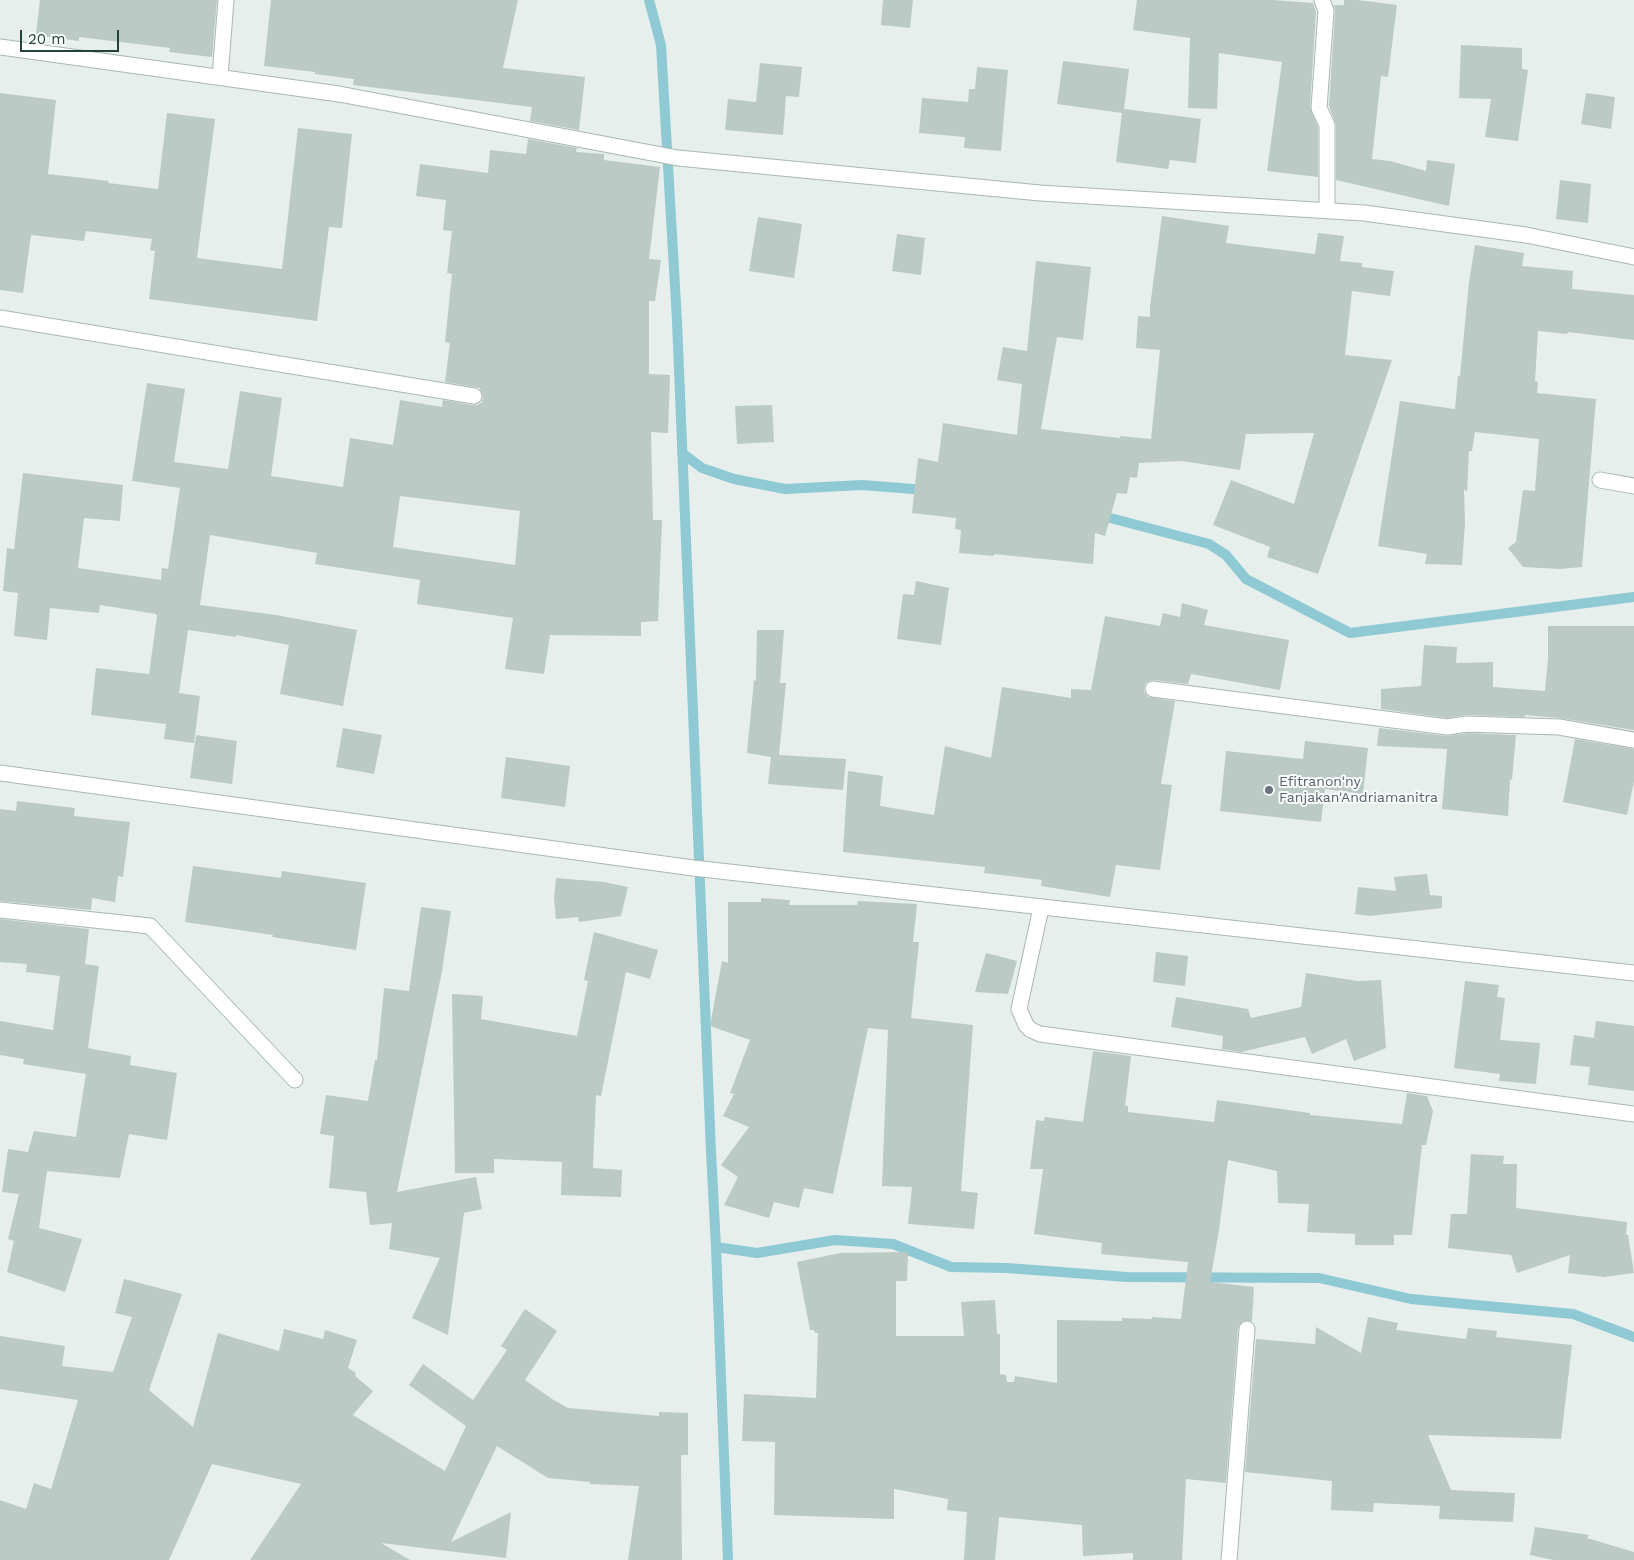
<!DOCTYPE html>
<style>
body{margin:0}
#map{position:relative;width:1634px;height:1560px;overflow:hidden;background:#e6efeb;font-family:"Work Sans",sans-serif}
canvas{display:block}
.scale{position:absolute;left:20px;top:30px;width:99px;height:22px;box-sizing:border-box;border:2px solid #24423a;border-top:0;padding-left:6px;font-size:15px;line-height:18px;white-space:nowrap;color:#24423a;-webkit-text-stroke:4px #f7fbf9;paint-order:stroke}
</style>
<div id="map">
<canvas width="1634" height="1560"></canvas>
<div class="scale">20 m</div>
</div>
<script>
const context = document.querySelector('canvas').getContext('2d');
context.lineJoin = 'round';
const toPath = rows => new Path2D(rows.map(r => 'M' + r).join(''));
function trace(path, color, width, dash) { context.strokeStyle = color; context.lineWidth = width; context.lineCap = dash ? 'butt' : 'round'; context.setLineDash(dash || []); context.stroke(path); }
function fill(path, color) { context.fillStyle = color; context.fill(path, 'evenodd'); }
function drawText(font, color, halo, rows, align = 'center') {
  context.font = font + ' "Work Sans",sans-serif'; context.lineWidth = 4; context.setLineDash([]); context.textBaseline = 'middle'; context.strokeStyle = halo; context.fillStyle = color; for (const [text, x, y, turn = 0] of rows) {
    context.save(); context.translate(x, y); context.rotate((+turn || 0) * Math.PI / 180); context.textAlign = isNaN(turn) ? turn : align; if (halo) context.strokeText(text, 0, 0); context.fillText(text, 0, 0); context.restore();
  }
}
const stream = toPath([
 [649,0,661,45,677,321,711,1152,716,1247,728,1560],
 [682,453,702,468,734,479,785,489,862,485,926,490],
 [1099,515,1209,544,1226,555,1246,579,1350,633,1634,597],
 [716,1247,757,1253,835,1240,893,1244,951,1267,1007,1268,1127,1277,1319,1278,1411,1299,1573,1314,1634,1337]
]);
const building = toPath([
 [40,0,217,0,212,57,169,52,170,48,79,37,79,41,36,35],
 [271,0,518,0,503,68,585,77,579,130,530,121,532,107,353,85,354,79,315,74,315,72,264,66],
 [883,0,913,0,910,28,881,25],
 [1137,0,1273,0,1313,3,1316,12,1310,107,1318,127,1318,177,1267,171,1282,62,1219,53,1217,109,1188,108,1190,38,1133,30],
 [1344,0,1358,0,1397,5,1388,77,1381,76,1372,159,1390,161,1426,171,1427,160,1455,164,1449,206,1336,180,1336,125,1329,106,1335,12,1334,5,1344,5],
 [1461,45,1522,48,1522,69,1528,70,1518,141,1485,137,1491,99,1459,98],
 [1063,61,1129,69,1124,109,1201,119,1196,163,1170,160,1168,169,1116,162,1122,113,1057,104],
 [760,63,802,67,799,97,786,96,783,135,725,130,728,99,756,102],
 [977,67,1008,70,1001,151,964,148,965,137,919,133,922,98,968,102,969,89,975,89],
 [0,93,56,100,48,174,109,181,108,183,158,189,167,113,215,119,197,258,282,269,298,128,352,134,342,228,329,227,317,321,149,299,155,251,150,250,152,239,86,231,84,241,31,235,23,293,0,290],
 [1586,93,1615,97,1611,129,1581,124],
 [528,139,577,148,576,152,604,154,604,160,660,167,649,259,661,260,655,301,649,301,649,374,670,375,668,433,651,432,653,520,662,520,658,621,641,622,641,636,550,635,544,674,505,669,513,618,417,604,420,580,315,564,317,553,210,535,200,605,276,615,357,630,343,706,280,694,289,645,236,635,236,637,188,630,179,693,200,696,194,743,164,739,166,724,91,715,96,668,149,674,157,616,156,614,100,605,99,613,50,608,47,640,14,636,18,593,3,591,7,548,14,549,23,473,123,485,120,521,84,518,78,568,161,580,162,568,168,569,180,488,132,481,147,383,185,389,174,462,228,469,240,391,282,398,271,476,343,487,350,438,393,445,400,400,442,407,443,400,472,405,478,405,482,402,483,397,480,388,445,382,450,343,445,342,452,274,447,273,452,231,443,230,446,200,416,196,420,164,488,173,490,150,526,154],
 [400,496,520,511,515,565,393,547],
 [1560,180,1591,184,1588,223,1556,219],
 [1162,216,1229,226,1226,243,1315,254,1318,233,1344,236,1340,261,1362,263,1362,267,1394,271,1390,296,1352,291,1345,355,1392,360,1318,574,1267,557,1270,547,1213,525,1231,480,1294,504,1314,433,1246,434,1240,470,1182,461,1139,463,1137,478,1130,477,1127,494,1117,493,1105,536,1095,533,1093,564,994,554,994,556,959,553,961,530,955,529,956,518,912,513,918,458,938,462,943,423,1017,435,1022,384,997,380,1003,347,1027,351,1036,261,1091,267,1083,340,1057,337,1041,429,1120,438,1120,436,1151,439,1160,350,1136,348,1138,316,1150,317,1150,307],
 [758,217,802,224,794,278,749,271],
 [897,234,925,238,921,275,892,271],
 [1475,245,1524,253,1522,266,1573,271,1572,289,1634,295,1634,340,1568,332,1567,334,1538,331,1535,381,1538,382,1537,393,1596,399,1582,567,1560,569,1523,567,1508,548,1516,542,1523,490,1535,491,1539,439,1475,432,1472,451,1469,451,1467,492,1464,489,1465,523,1462,565,1425,564,1427,554,1378,546,1400,401,1455,409,1458,376,1460,376,1469,282],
 [772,405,774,442,737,444,735,406],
 [916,581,949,588,941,645,897,639,903,594,914,595],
 [1182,603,1208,610,1204,625,1289,640,1280,690,1191,674,1188,684,1154,680,1149,681,1145,684,1144,692,1148,697,1175,701,1161,784,1172,785,1160,870,1116,865,1110,897,1041,886,1042,880,984,873,985,867,843,852,848,771,883,776,880,806,934,815,945,746,991,758,1002,687,1071,698,1071,689,1091,690,1105,616,1160,626,1163,613,1180,617],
 [1548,626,1634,626,1634,730,1559,718,1525,715,1525,717,1467,715,1447,718,1381,709,1381,689,1421,686,1424,645,1457,647,1456,663,1493,662,1493,687,1545,691,1548,659],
 [757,630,784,630,780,683,786,683,779,755,846,759,843,790,768,784,771,757,747,753,754,680,756,681],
 [343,728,382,735,374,774,336,767],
 [1379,728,1446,736,1468,733,1516,735,1512,780,1510,779,1508,816,1442,809,1447,749,1377,746],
 [196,735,237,741,232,784,190,778],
 [1575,739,1634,749,1634,781,1627,815,1563,802],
 [1305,741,1368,748,1363,794,1325,789,1321,822,1220,811,1226,751,1303,759],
 [506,757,570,766,565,807,501,798],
 [17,801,75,808,74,816,130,822,123,877,118,876,115,902,92,898,91,910,0,901,0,809,16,811],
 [193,866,281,878,282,871,366,883,356,950,272,937,273,935,185,922],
 [1427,874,1430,895,1442,896,1442,908,1369,916,1355,914,1358,887,1396,891,1394,877],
 [556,878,604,882,628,887,621,916,579,922,578,917,556,919,554,898],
 [761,898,790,900,789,905,857,905,858,901,917,904,913,942,919,942,911,1018,973,1025,961,1191,978,1193,974,1229,908,1224,912,1187,882,1186,888,1030,868,1028,833,1194,804,1188,799,1208,774,1202,769,1218,724,1205,738,1177,721,1165,749,1127,723,1116,734,1094,730,1093,750,1040,710,1026,722,961,728,963,728,902,761,902],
 [421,907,451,911,442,971,397,1192,476,1177,482,1209,464,1213,448,1335,412,1318,440,1258,389,1249,392,1223,370,1225,366,1192,329,1188,334,1136,320,1134,326,1095,368,1101,375,1060,377,1060,384,988,409,991],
 [0,919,89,929,85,964,99,966,88,1048,131,1056,130,1065,177,1073,167,1140,129,1134,120,1178,47,1171,39,1228,82,1239,65,1292,7,1272,14,1241,8,1239,19,1194,2,1192,8,1149,28,1152,34,1131,76,1137,86,1074,23,1064,24,1059,0,1055,0,1021,53,1030,60,976,26,972,27,964,0,962],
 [594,932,658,950,650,979,626,972,601,1096,596,1095,593,1168,622,1170,621,1197,561,1195,562,1162,494,1159,494,1173,455,1173,452,994,483,996,481,1019,577,1036,588,981,584,980],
 [1156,952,1188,956,1185,986,1153,982],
 [986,953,1017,961,1008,994,975,992],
 [1306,973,1358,981,1381,980,1386,1048,1354,1061,1346,1039,1312,1054,1305,1037,1241,1052,1222,1049,1223,1036,1171,1027,1176,997,1248,1009,1251,1018,1301,1007],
 [1465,981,1499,985,1497,997,1505,998,1500,1040,1540,1043,1536,1084,1499,1081,1500,1074,1454,1068],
 [1596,1021,1634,1026,1634,1091,1588,1085,1590,1067,1570,1065,1574,1035,1594,1038],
 [1093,1051,1131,1056,1125,1106,1128,1106,1128,1112,1214,1122,1217,1100,1310,1113,1310,1115,1402,1124,1407,1093,1427,1096,1433,1111,1426,1145,1422,1145,1412,1235,1394,1235,1394,1245,1355,1245,1355,1234,1307,1232,1309,1204,1278,1203,1277,1171,1228,1160,1219,1230,1210,1282,1254,1287,1252,1321,1243,1321,1238,1328,1226,1483,1186,1479,1182,1560,1133,1560,1133,1553,1083,1556,1082,1525,999,1517,995,1560,964,1560,967,1512,947,1510,948,1499,894,1489,894,1519,774,1515,775,1442,742,1441,744,1394,816,1398,818,1333,815,1333,814,1330,810,1330,797,1262,840,1253,908,1252,907,1281,896,1281,896,1336,964,1336,961,1302,995,1300,997,1334,1000,1334,1000,1374,1006,1375,1007,1382,1014,1382,1015,1376,1057,1383,1057,1320,1122,1321,1122,1318,1152,1319,1152,1317,1181,1319,1188,1262,1101,1254,1102,1243,1034,1234,1043,1169,1030,1169,1036,1120,1044,1121,1045,1117,1083,1122],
 [1471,1154,1504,1156,1503,1164,1517,1164,1516,1208,1627,1222,1626,1235,1628,1235,1634,1273,1604,1277,1568,1273,1570,1255,1517,1273,1511,1255,1448,1248,1451,1214,1467,1214],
 [124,1279,182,1294,149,1390,193,1427,218,1333,279,1351,284,1329,323,1339,325,1330,357,1340,348,1368,356,1373,355,1376,373,1391,353,1415,445,1471,466,1426,409,1385,423,1364,473,1400,507,1350,501,1346,525,1309,557,1331,525,1380,552,1399,568,1408,659,1416,659,1412,688,1413,688,1455,681,1455,682,1560,628,1560,639,1486,590,1484,590,1482,548,1478,497,1446,451,1542,511,1512,506,1558,381,1543,410,1560,250,1560,301,1484,212,1464,169,1560,0,1560,0,1500,26,1509,34,1483,51,1489,78,1400,0,1389,0,1336,65,1346,62,1366,113,1372,132,1317,115,1313],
 [1368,1317,1398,1323,1396,1330,1466,1339,1468,1328,1497,1331,1496,1337,1572,1345,1561,1439,1428,1435,1451,1490,1515,1493,1513,1522,1439,1519,1440,1506,1374,1503,1373,1512,1331,1510,1332,1481,1245,1472,1256,1339,1315,1344,1316,1327,1361,1353],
 [1535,1527,1589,1535,1587,1538,1634,1552,1634,1560,1553,1560,1530,1555]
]);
const minor = toPath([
 [1322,0,1326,11,1319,108,1327,125,1327,210],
 [0,47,339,94,678,158,1040,193,1364,213,1526,235,1634,257],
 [220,77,226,0],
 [0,318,474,396],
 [1600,480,1634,486],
 [1153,689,1447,727,1467,724,1559,727,1634,740],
 [0,773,693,868,1634,973],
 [1041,908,1019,1009,1026,1025,1031,1030,1040,1034,1634,1114],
 [0,910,150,926,295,1080],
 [1229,1560,1247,1329]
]);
const markers = [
 [1269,790,5,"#6b7280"]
];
const worshipNames = [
 ["Efitranon'ny",1279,782],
 ["Fanjakan'Andriamanitra",1279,798]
];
trace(stream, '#8ec9d4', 10);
fill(building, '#bbcac4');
trace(minor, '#a8b8b2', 17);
trace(minor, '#fff', 15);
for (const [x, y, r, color] of markers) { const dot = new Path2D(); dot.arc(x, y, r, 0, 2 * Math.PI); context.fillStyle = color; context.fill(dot); trace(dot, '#f7fbf9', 2); }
drawText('14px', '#5b616d', '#f7fbf9', worshipNames, 'left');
</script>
